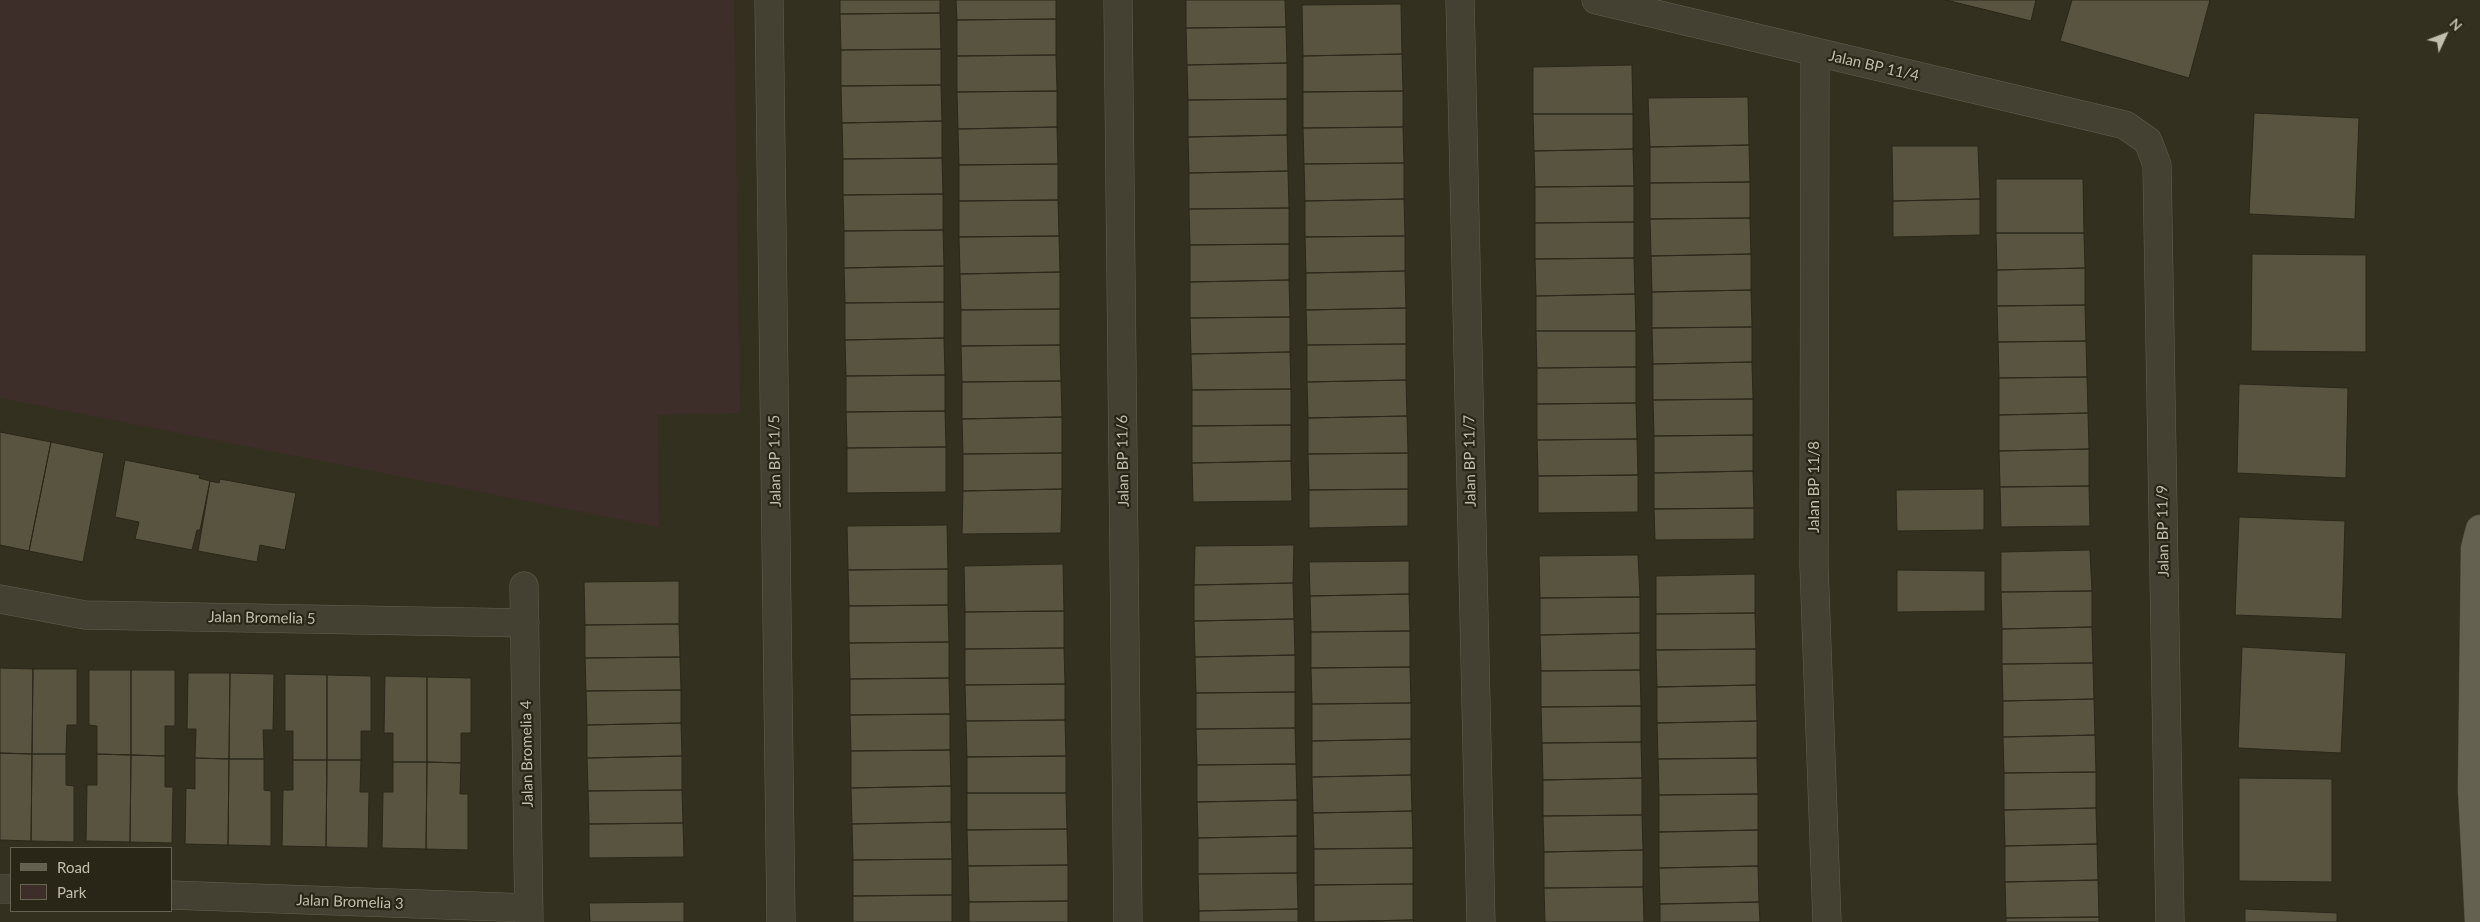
<!DOCTYPE html>
<style>
body{margin:0}
#map{position:relative;width:2480px;height:922px;overflow:hidden;background:#34301f;font-family:Lato,sans-serif}
canvas{display:block}
.legend{position:absolute;left:10px;top:847px;width:162px;height:65px;box-sizing:border-box;background:#292618;border:1px solid #666353;margin:0;padding:6px 9px;list-style:none;font-size:15px;color:#c2beac}
.legend li{display:flex;align-items:center;gap:10px;height:25px}
.legend b{width:25px;border:1px solid #666353}
.north{position:absolute;left:2420px;top:10px;width:50px;height:50px;-webkit-text-stroke:4px #292618;paint-order:stroke;rotate:47deg;font-size:14px;font-weight:700;line-height:20px;text-align:center;color:#c2beac}
.north::after{content:'';display:block;margin:auto;width:18px;height:22px;background:#c2beac;clip-path:polygon(50% 0,100% 100%,50% 72%,0 100%)}
</style>
<div id="map">
<canvas width="2480" height="922"></canvas>
<ul class="legend">
<li><b style="height:6px;background:#656150"></b>Road</li>
<li><b style="height:14px;background:#3e2e2a"></b>Park</li>
</ul>
<div class="north">N</div>
</div>
<script>
const context = document.querySelector('canvas').getContext('2d');
context.lineJoin = 'round';
function fill(path, color) { context.fillStyle = color; context.fill(path, 'evenodd'); }
const toPath = rows => new Path2D(rows.map(r => 'M' + r).join(''));
function trace(path, color, width, dash) { context.strokeStyle = color; context.lineWidth = width; context.lineCap = dash ? 'butt' : 'round'; context.setLineDash(dash || []); context.stroke(path); }
function drawText(font, color, halo, rows, align = 'center') {
  context.font = font + ' Lato,sans-serif'; context.lineWidth = 4.5; context.setLineDash([]); context.textBaseline = 'middle'; context.strokeStyle = halo; context.fillStyle = color; for (const [text, x, y, turn = 0] of rows) {
    context.save(); context.translate(x, y); context.rotate((+turn || 0) * Math.PI / 180); context.textAlign = isNaN(turn) ? turn : align; if (halo) context.strokeText(text, 0, 0); context.fillText(text, 0, 0); context.restore();
  }
}
const green = toPath([
 [0,0,734,0,740,413,658,415,659,527,0,398]
]);
const building = toPath([
 [840,0,940,0,940,13,840,14,840,0],
 [956,0,1056,0,1056,19,957,20,956,0],
 [1186,0,1285,0,1286,27,1186,28,1186,0],
 [1946,0,2036,0,2031,21,1946,0],
 [2072,0,2210,0,2189,78,2060,41,2072,0],
 [1401,4,1402,54,1303,56,1302,5,1401,4],
 [940,13,941,49,841,50,840,14,940,13],
 [1056,19,1056,55,957,56,957,20,1056,19],
 [1286,27,1287,63,1187,65,1186,28,1286,27],
 [941,49,941,85,841,86,841,50,941,49],
 [1402,54,1403,91,1303,92,1303,56,1402,54],
 [1056,55,1057,91,957,92,957,56,1056,55],
 [1287,63,1287,99,1188,100,1187,65,1287,63],
 [1632,65,1633,114,1533,114,1533,67,1632,65],
 [941,85,942,121,842,123,841,86,941,85],
 [1057,91,1057,127,958,129,957,92,1057,91],
 [1403,91,1403,127,1303,128,1303,92,1403,91],
 [1748,97,1749,145,1650,147,1648,98,1748,97],
 [1287,99,1287,135,1188,137,1188,100,1287,99],
 [2254,113,2359,118,2355,219,2249,214,2254,113],
 [1533,114,1633,114,1633,149,1534,151,1533,114],
 [942,121,942,158,843,159,842,123,942,121],
 [1057,127,1058,164,959,165,958,129,1057,127],
 [1403,127,1404,163,1304,164,1303,128,1403,127],
 [1287,135,1288,171,1189,173,1188,137,1287,135],
 [1749,145,1750,182,1650,183,1650,147,1749,145],
 [1892,146,1978,146,1980,199,1893,201,1892,146],
 [1633,149,1634,186,1535,187,1534,151,1633,149],
 [942,158,943,194,843,195,843,159,942,158],
 [1404,163,1404,199,1305,201,1304,164,1404,163],
 [1058,164,1058,200,959,201,959,165,1058,164],
 [1288,171,1289,208,1189,209,1189,173,1288,171],
 [1996,179,2083,179,2084,233,1996,233,1996,179],
 [1750,182,1750,218,1650,219,1650,183,1750,182],
 [1634,186,1634,222,1535,223,1535,187,1634,186],
 [943,194,943,230,844,231,843,195,943,194],
 [1404,199,1405,236,1305,237,1305,201,1404,199],
 [1980,199,1980,235,1893,237,1893,201,1980,199],
 [1058,200,1059,236,959,237,959,201,1058,200],
 [1289,208,1289,244,1190,245,1189,209,1289,208],
 [1750,218,1751,254,1651,256,1650,219,1750,218],
 [1634,222,1634,258,1535,259,1535,223,1634,222],
 [943,230,944,266,844,268,844,231,943,230],
 [1996,233,2084,233,2085,268,1997,270,1996,233],
 [1059,236,1060,272,960,274,959,237,1059,236],
 [1405,236,1405,271,1306,273,1305,237,1405,236],
 [1289,244,1289,280,1190,282,1190,245,1289,244],
 [1751,254,1751,290,1652,292,1651,256,1751,254],
 [2252,254,2366,255,2366,352,2251,351,2252,254],
 [1634,258,1635,294,1536,296,1535,259,1634,258],
 [944,266,944,302,845,303,844,268,944,266],
 [2085,268,2085,305,1997,306,1997,270,2085,268],
 [1405,271,1406,308,1306,310,1306,273,1405,271],
 [1060,272,1060,309,961,310,960,274,1060,272],
 [1289,280,1290,317,1190,318,1190,282,1289,280],
 [1751,290,1752,327,1652,328,1652,292,1751,290],
 [1635,294,1636,331,1536,331,1536,296,1635,294],
 [944,302,944,338,845,340,845,303,944,302],
 [2085,305,2086,341,1998,342,1997,306,2085,305],
 [1406,308,1406,344,1307,345,1306,310,1406,308],
 [1060,309,1060,345,961,346,961,310,1060,309],
 [1290,317,1290,352,1191,354,1190,318,1290,317],
 [1752,327,1752,362,1653,364,1652,328,1752,327],
 [1536,331,1636,331,1636,367,1537,368,1536,331],
 [944,338,945,375,846,376,845,340,944,338],
 [2086,341,2087,377,1999,378,1998,342,2086,341],
 [1406,344,1406,380,1307,382,1307,345,1406,344],
 [1060,345,1061,381,962,382,961,346,1060,345],
 [1290,352,1291,389,1192,390,1191,354,1290,352],
 [1752,362,1753,399,1653,400,1653,364,1752,362],
 [1636,367,1636,403,1537,404,1537,368,1636,367],
 [945,375,945,411,846,412,846,376,945,375],
 [2087,377,2088,413,1999,415,1999,378,2087,377],
 [1406,380,1407,416,1308,418,1307,382,1406,380],
 [1061,381,1062,417,962,419,962,382,1061,381],
 [2239,384,2348,388,2346,478,2237,473,2239,384],
 [1291,389,1291,425,1192,426,1192,390,1291,389],
 [1753,399,1753,435,1654,436,1653,400,1753,399],
 [1636,403,1637,439,1537,440,1537,404,1636,403],
 [945,411,946,447,847,448,846,412,945,411],
 [2088,413,2089,449,1999,451,1999,415,2088,413],
 [1407,416,1408,453,1308,454,1308,418,1407,416],
 [1062,417,1062,453,963,454,962,419,1062,417],
 [1291,425,1291,461,1192,463,1192,426,1291,425],
 [0,432,51,442,29,551,0,545,0,432],
 [1753,435,1753,471,1654,473,1654,436,1753,435],
 [1637,439,1638,475,1538,476,1537,440,1637,439],
 [51,442,104,453,83,562,29,551,51,442],
 [946,447,946,492,847,493,847,448,946,447],
 [2089,449,2089,486,2000,487,1999,451,2089,449],
 [1062,453,1062,489,963,491,963,454,1062,453],
 [1408,453,1408,489,1309,490,1308,454,1408,453],
 [125,460,200,475,199,478,210,481,200,530,197,530,192,550,135,539,139,522,115,517,125,460],
 [1291,461,1292,501,1193,502,1192,463,1291,461],
 [1753,471,1754,508,1654,509,1654,473,1753,471],
 [1638,475,1638,512,1538,513,1538,476,1638,475],
 [220,479,296,493,285,550,260,545,257,562,198,551,210,481,219,483,220,479],
 [2089,486,2090,526,2001,527,2000,487,2089,486],
 [1062,489,1061,533,962,534,963,491,1062,489],
 [1408,489,1408,526,1309,528,1309,490,1408,489],
 [1984,489,1984,530,1897,531,1896,490,1984,489],
 [1754,508,1754,539,1655,540,1654,509,1754,508],
 [2239,517,2345,521,2342,619,2235,615,2239,517],
 [947,525,948,569,848,570,847,526,947,525],
 [1294,545,1293,583,1194,585,1195,546,1294,545],
 [2090,550,2092,591,2001,592,2001,552,2090,550],
 [1638,555,1640,597,1540,598,1539,556,1638,555],
 [1409,561,1409,594,1310,596,1309,562,1409,561],
 [1063,564,1064,611,965,612,964,566,1063,564],
 [948,569,948,605,849,606,848,570,948,569],
 [1897,570,1985,571,1985,611,1897,612,1897,570],
 [1755,574,1755,613,1656,614,1656,576,1755,574],
 [679,581,679,624,585,625,584,582,679,581],
 [1293,583,1294,619,1194,621,1194,585,1293,583],
 [2092,591,2092,627,2002,629,2001,592,2092,591],
 [1409,594,1410,631,1311,632,1310,596,1409,594],
 [1640,597,1640,633,1540,635,1540,598,1640,597],
 [948,605,949,642,849,643,849,606,948,605],
 [1064,611,1064,648,965,649,965,612,1064,611],
 [1755,613,1756,649,1656,650,1656,614,1755,613],
 [1294,619,1295,655,1195,657,1194,621,1294,619],
 [679,624,680,657,585,658,585,625,679,624],
 [2092,627,2093,663,2002,664,2002,629,2092,627],
 [1410,631,1410,667,1311,668,1311,632,1410,631],
 [1640,633,1640,670,1541,671,1540,635,1640,633],
 [949,642,949,678,850,679,849,643,949,642],
 [2242,647,2346,653,2341,753,2238,748,2242,647],
 [1064,648,1065,684,965,685,965,649,1064,648],
 [1756,649,1756,685,1657,687,1656,650,1756,649],
 [1295,655,1295,692,1196,693,1195,657,1295,655],
 [680,657,681,690,586,691,585,658,680,657],
 [2093,663,2094,699,2003,701,2002,664,2093,663],
 [1410,667,1411,703,1312,704,1311,668,1410,667],
 [0,668,33,669,32,754,0,753,0,668],
 [33,669,77,669,77,725,67,725,66,754,32,754,33,669],
 [89,670,131,670,131,755,97,754,97,726,89,725,89,670],
 [131,670,175,670,175,726,165,726,165,756,131,755,131,670],
 [1640,670,1641,706,1541,707,1541,671,1640,670],
 [188,673,230,673,229,759,195,758,196,729,187,729,188,673],
 [230,673,274,674,273,730,263,730,264,759,229,759,230,673],
 [285,674,327,675,327,760,293,760,293,731,285,731,285,674],
 [327,675,371,676,371,731,361,731,361,760,327,760,327,675],
 [385,676,427,677,427,762,393,762,393,733,384,733,385,676],
 [427,677,471,678,471,733,461,733,461,763,427,762,427,677],
 [949,678,950,714,850,715,850,679,949,678],
 [1065,684,1065,720,966,721,965,685,1065,684],
 [1756,685,1757,721,1657,723,1657,687,1756,685],
 [681,690,681,723,587,725,586,691,681,690],
 [1295,692,1295,728,1196,729,1196,693,1295,692],
 [2094,699,2095,735,2003,737,2003,701,2094,699],
 [1411,703,1411,739,1312,741,1312,704,1411,703],
 [1641,706,1641,742,1542,743,1541,707,1641,706],
 [950,714,950,750,851,751,850,715,950,714],
 [1065,720,1066,756,967,757,966,721,1065,720],
 [1757,721,1757,758,1658,759,1657,723,1757,721],
 [681,723,682,756,587,758,587,725,681,723],
 [1295,728,1296,764,1197,765,1196,729,1295,728],
 [2095,735,2096,772,2004,773,2003,737,2095,735],
 [1411,739,1411,775,1312,777,1312,741,1411,739],
 [1641,742,1642,778,1543,780,1542,743,1641,742],
 [950,750,951,786,851,788,851,751,950,750],
 [0,753,32,754,31,841,0,840,0,753],
 [32,754,66,754,66,785,74,786,74,842,31,841,32,754],
 [97,754,131,755,130,842,86,841,87,785,97,785,97,754],
 [131,755,165,756,165,787,173,787,172,843,130,842,131,755],
 [682,756,682,790,588,791,587,758,682,756],
 [1066,756,1066,793,967,793,967,757,1066,756],
 [195,758,229,759,228,845,185,844,186,788,195,789,195,758],
 [1757,758,1758,794,1659,795,1658,759,1757,758],
 [229,759,264,759,264,790,271,791,271,846,228,845,229,759],
 [293,760,327,760,326,847,282,846,283,790,293,790,293,760],
 [327,760,361,760,360,792,369,792,368,848,326,847,327,760],
 [393,762,427,762,426,849,382,848,383,792,393,792,393,762],
 [427,762,461,763,460,794,468,794,468,850,426,849,427,762],
 [1296,764,1297,800,1197,802,1197,765,1296,764],
 [2096,772,2096,808,2004,810,2004,773,2096,772],
 [1411,775,1412,811,1313,813,1312,777,1411,775],
 [1642,778,1642,815,1543,816,1543,780,1642,778],
 [2239,778,2332,779,2332,882,2239,881,2239,778],
 [951,786,951,822,852,824,851,788,951,786],
 [682,790,683,823,589,824,588,791,682,790],
 [967,793,1066,793,1067,829,967,830,967,793],
 [1758,794,1758,830,1659,832,1659,795,1758,794],
 [1297,800,1297,836,1198,838,1197,802,1297,800],
 [2096,808,2097,844,2005,846,2004,810,2096,808],
 [1412,811,1413,848,1314,849,1313,813,1412,811],
 [1642,815,1643,850,1544,852,1543,816,1642,815],
 [951,822,952,859,853,860,852,824,951,822],
 [683,823,684,857,589,858,589,824,683,823],
 [1067,829,1068,865,968,866,967,830,1067,829],
 [1758,830,1758,866,1659,868,1659,832,1758,830],
 [1297,836,1297,873,1198,874,1198,838,1297,836],
 [2097,844,2098,880,2005,882,2005,846,2097,844],
 [1413,848,1413,884,1314,885,1314,849,1413,848],
 [1643,850,1643,887,1544,888,1544,852,1643,850],
 [952,859,952,895,853,896,853,860,952,859],
 [1068,865,1068,901,969,902,968,866,1068,865],
 [1758,866,1759,902,1660,904,1659,868,1758,866],
 [1297,873,1298,909,1199,911,1198,874,1297,873],
 [2098,880,2099,917,2006,918,2005,882,2098,880],
 [1413,884,1413,920,1314,922,1314,885,1413,884],
 [1643,887,1644,922,1545,922,1544,888,1643,887],
 [952,895,952,922,853,922,853,896,952,895],
 [1068,901,1068,922,969,922,969,902,1068,901],
 [684,902,684,922,590,922,589,903,684,902],
 [1759,902,1760,922,1660,922,1660,904,1759,902],
 [1298,909,1298,922,1199,922,1199,911,1298,909],
 [2245,909,2337,913,2337,922,2245,922,2245,909],
 [2099,917,2099,922,2006,922,2006,918,2099,917],
 [1413,920,1414,922,1314,922,1413,920]
]);
const street = toPath([
 [769,0,781,922],
 [1118,0,1128,922],
 [1460,0,1481,922],
 [1596,0,2125,125,2148,141,2157,165,2170,922],
 [1815,53,1814,566,1827,922],
 [524,586,529,922],
 [0,599,85,615,525,623],
 [0,889,11,889],
 [171,895,529,908]
]);
const primary = toPath([
 [2479,922,2472,789,2475,548,2480,529]
]);
const streetNames = [
 ["Jalan BP 11/4",1874,66,13],
 ["Jalan BP 11/5",775,461,-91],
 ["Jalan BP 11/6",1123,461,-91],
 ["Jalan BP 11/7",1470,461,-91],
 ["Jalan BP 11/8",1814,487,-90],
 ["Jalan BP 11/9",2163,531,-91],
 ["Jalan Bromelia 5",262,618,1],
 ["Jalan Bromelia 4",527,754,-91],
 ["Jalan Bromelia 3",350,902,2]
];
fill(green, '#3e2e2a');
fill(building, '#595440');
trace(building, '#2b281a', 1);
trace(street, '#635f50', 29);
trace(primary, '#4e4b3c', 29);
trace(street, '#454132', 28);
trace(primary, '#656150', 28);
drawText('15px', '#c2beac', '#292618', streetNames);
</script>
